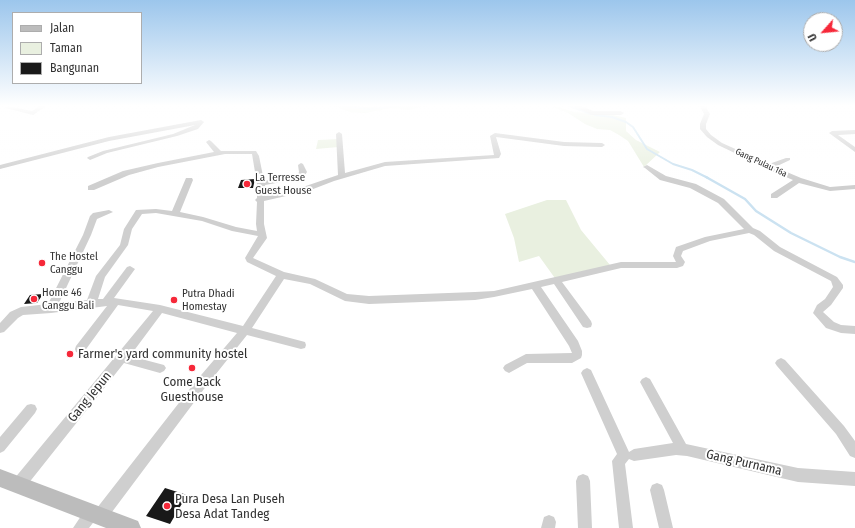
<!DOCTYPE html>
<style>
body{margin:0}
#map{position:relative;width:855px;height:528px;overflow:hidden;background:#fff;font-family:"Fira Sans Condensed",sans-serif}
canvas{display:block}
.legend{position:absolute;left:12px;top:12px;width:130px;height:72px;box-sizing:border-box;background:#fff;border:1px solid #adadad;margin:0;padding:5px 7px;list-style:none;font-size:12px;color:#323232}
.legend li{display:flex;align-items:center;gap:8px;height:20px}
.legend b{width:20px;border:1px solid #adadad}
.north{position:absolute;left:803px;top:12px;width:40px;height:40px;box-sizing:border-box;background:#fff;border:1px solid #adadad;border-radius:50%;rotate:243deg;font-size:11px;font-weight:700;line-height:16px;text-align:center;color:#323232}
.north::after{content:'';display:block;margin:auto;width:14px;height:18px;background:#f62839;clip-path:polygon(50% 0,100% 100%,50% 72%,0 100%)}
</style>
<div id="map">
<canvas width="855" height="528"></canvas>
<ul class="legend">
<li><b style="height:5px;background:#bcbcbc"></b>Jalan</li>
<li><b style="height:11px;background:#e9f0e0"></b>Taman</li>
<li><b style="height:11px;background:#191919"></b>Bangunan</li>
</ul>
<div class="north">U</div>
</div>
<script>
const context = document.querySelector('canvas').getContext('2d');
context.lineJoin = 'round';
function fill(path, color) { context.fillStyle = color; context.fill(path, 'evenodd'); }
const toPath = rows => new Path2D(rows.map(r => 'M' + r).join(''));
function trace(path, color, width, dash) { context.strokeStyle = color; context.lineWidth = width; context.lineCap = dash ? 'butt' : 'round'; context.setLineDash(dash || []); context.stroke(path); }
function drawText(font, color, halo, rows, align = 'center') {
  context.font = font + ' "Fira Sans Condensed",sans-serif'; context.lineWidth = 4; context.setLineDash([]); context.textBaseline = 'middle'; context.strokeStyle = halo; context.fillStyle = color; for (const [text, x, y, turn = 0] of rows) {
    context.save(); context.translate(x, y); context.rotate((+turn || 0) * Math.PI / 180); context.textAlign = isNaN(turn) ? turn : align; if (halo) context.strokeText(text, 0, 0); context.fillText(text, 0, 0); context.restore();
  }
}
const green = toPath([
 [331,105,368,107,430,105,409,110,391,108,365,113,350,112],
 [548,105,553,105,574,112,613,115,626,118,626,131,636,140,660,152,644,167,628,141,619,135,610,130,597,129,585,124,568,113],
 [340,139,338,147,316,149,318,140],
 [547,200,566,200,581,230,610,265,557,281,539,256,519,262,514,238,505,214]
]);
const streamFar1 = toPath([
 [338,105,369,109,404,105],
 [567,105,591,114],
 [595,115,612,117,626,122,633,127,647,149,673,164,692,170,708,178]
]);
const stream = toPath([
 [706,177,745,199,756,211,791,233,840,257,855,262]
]);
const building = toPath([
 [255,179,253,188,238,188,241,180],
 [43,294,37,303,24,304,30,295],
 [165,488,187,495,170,524,146,516]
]);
const street = toPath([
 [41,105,48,105,33,115,5,108,8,106,32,111,41,105],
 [571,105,579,105,593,111,621,111,624,113,621,115,592,115,571,105],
 [699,105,705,105,710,114,706,124,706,129,711,135,722,143,769,164,786,158,790,158,790,160,775,167,801,178,830,187,855,185,855,189,830,191,799,183,777,198,771,198,771,194,793,180,765,168,764,167,718,145,707,137,700,129,700,124,704,114,699,105],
 [201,120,204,122,198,129,177,136,107,153,90,160,87,158,88,157,103,151,173,134,195,125,109,141,0,169,0,165,109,137,201,120],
 [855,130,855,134,838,135,855,147,855,152,829,133,832,131,855,130],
 [339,132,342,134,345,173,385,162,494,155,490,136,495,133,564,142,602,143,605,145,602,147,564,146,496,137,501,154,499,158,385,166,334,181,308,191,264,201,264,224,267,238,253,258,284,272,315,279,347,294,369,296,475,292,494,291,621,262,676,262,673,256,676,247,705,237,744,229,718,203,690,188,660,180,645,168,643,167,647,165,666,176,696,184,724,199,753,228,760,231,780,247,837,277,843,285,843,288,831,305,823,312,834,322,841,325,855,326,855,334,841,333,826,328,813,313,817,305,825,299,833,287,831,281,774,251,754,235,749,233,710,241,683,251,681,256,685,262,683,266,677,268,621,268,562,282,591,321,592,324,591,327,587,328,583,327,554,284,541,287,578,341,582,351,582,355,581,358,572,363,527,363,509,373,505,371,503,368,505,365,526,354,572,353,569,346,532,289,494,297,475,300,369,304,345,301,310,284,284,279,252,328,305,342,306,345,305,348,301,349,247,335,204,389,106,520,101,522,96,519,89,528,73,528,87,507,92,505,97,508,196,381,237,333,162,313,130,356,164,365,166,368,164,371,160,373,124,363,24,489,19,491,14,489,12,484,14,479,153,311,118,305,84,352,80,353,76,352,75,349,76,346,107,306,51,313,23,315,18,318,4,332,0,333,0,323,10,312,21,307,48,304,83,235,90,216,93,213,109,210,113,212,97,219,91,235,59,303,87,300,96,276,120,245,124,229,136,210,156,209,172,211,186,178,192,178,193,180,180,212,203,217,236,227,257,231,256,224,257,202,255,200,257,198,257,184,252,154,225,154,158,167,129,175,94,190,88,190,88,186,123,171,158,163,214,152,206,142,209,140,211,141,221,151,256,151,259,156,264,181,298,174,299,172,298,165,301,163,303,164,307,172,303,178,265,185,265,196,303,187,338,175,336,134,339,132],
 [156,213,202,221,232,231,258,236,245,258,247,262,276,276,243,326,160,305,114,298,135,269,130,266,127,267,103,299,98,299,105,277,128,245,132,229,142,214,156,213],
 [781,358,785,360,844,426,855,441,855,458,850,456,836,434,777,366,775,363,777,360,781,358],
 [587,368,591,370,629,452,634,449,673,443,640,382,642,379,646,377,650,379,686,444,798,468,855,472,855,486,798,482,687,456,676,455,634,461,629,459,625,464,633,528,619,528,612,461,617,454,581,373,583,370,587,368],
 [31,404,35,405,37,409,35,413,4,451,0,453,0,437,27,405,31,404],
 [583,474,588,476,590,481,592,528,578,528,576,481,578,476,583,474],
 [657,483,662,485,664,490,673,528,659,528,650,490,652,485,657,483],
 [549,515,554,517,556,522,555,528,541,528,544,517,549,515]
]);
const secondary = toPath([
 [0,469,138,521,141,528,106,528,0,487,0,469]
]);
const markers = [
 [247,184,4,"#f62839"],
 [42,263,4,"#f62839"],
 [34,299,4,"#f62839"],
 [174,300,4,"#f62839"],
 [70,354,4,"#f62839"],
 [192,368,4,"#f62839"],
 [167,506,4,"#f62839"]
];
const farStreetnames = [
 ["Gang Pulau 16a",761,163,25]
];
const poiNames = [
 ["La Terresse",255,178],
 ["Guest House",255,191],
 ["The Hostel",50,257],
 ["Canggu",50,270],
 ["Home 46",42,293],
 ["Canggu Bali",42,306],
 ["Putra Dhadi",182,294],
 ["Homestay",182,307]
];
const nearPoinames = [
 ["Farmer's yard community hostel",78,354],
 ["Come Back",192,382,"center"],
 ["Guesthouse",192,397,"center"],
 ["Pura Desa Lan Puseh",175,499],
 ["Desa Adat Tandeg",175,514]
];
const nearStreetnames = [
 ["Gang Jepun",90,397,-51],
 ["Gang Purnama",744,463,13]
];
fill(green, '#e9f0e0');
trace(streamFar1, '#cbe2f1', 2);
trace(stream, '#cbe2f1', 2.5);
fill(building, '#191919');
fill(street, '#cfcfcf');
fill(secondary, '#bcbcbc');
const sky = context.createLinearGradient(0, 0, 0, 179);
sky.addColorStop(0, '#9cc6ec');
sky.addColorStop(0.59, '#fff');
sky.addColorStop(1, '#ffffff00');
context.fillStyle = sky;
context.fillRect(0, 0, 855, 179);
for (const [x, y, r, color] of markers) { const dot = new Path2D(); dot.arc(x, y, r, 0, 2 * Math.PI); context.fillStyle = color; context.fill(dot); trace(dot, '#fff', 1.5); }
drawText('9px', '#323232', '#fff', farStreetnames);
drawText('11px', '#323232', '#fff', poiNames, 'left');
drawText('13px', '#323232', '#fff', nearPoinames, 'left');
drawText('13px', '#323232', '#fff', nearStreetnames);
</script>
